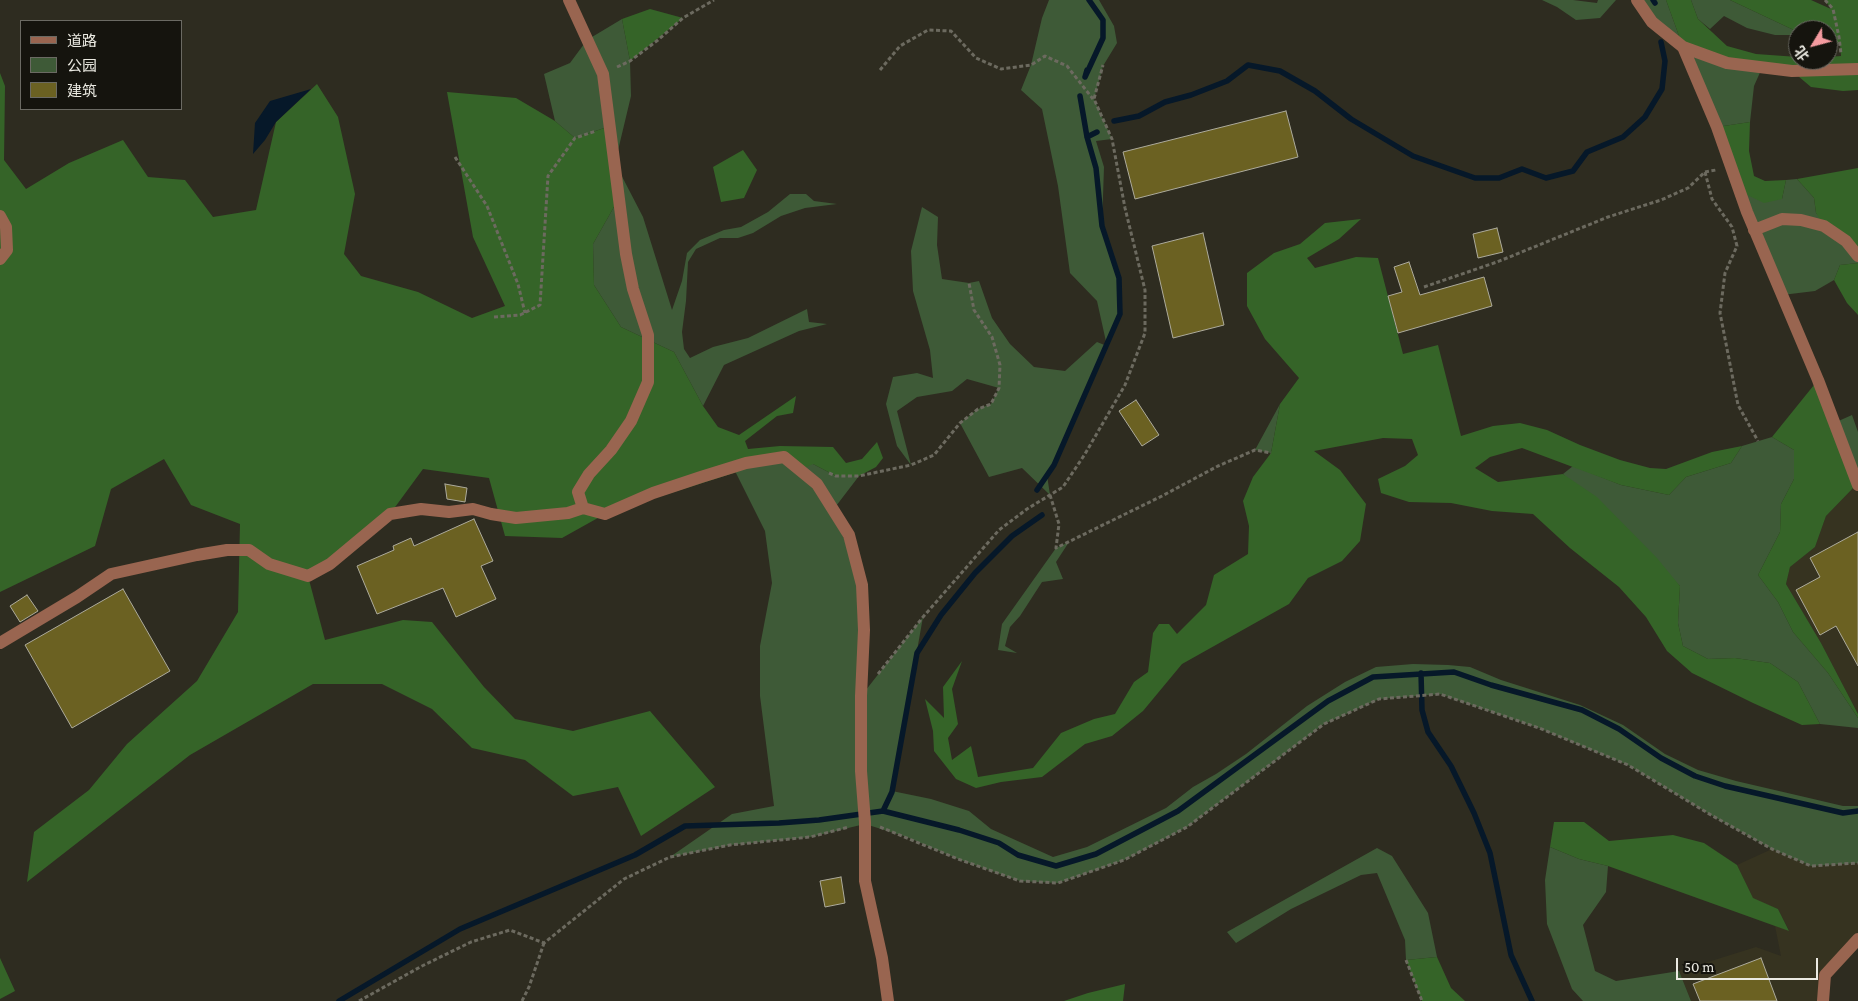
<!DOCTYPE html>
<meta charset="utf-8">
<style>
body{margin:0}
#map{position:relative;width:1858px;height:1001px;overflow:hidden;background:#2e2c20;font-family:"Crimson Pro","Noto Sans SC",serif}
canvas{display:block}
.legend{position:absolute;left:20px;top:20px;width:162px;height:90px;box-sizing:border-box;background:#15140e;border:1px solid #6b6a63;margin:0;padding:6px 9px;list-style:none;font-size:15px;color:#ebeae2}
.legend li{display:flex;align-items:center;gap:10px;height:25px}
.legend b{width:25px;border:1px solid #6b6a63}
.north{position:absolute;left:1788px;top:20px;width:50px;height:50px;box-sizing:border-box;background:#15140e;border:1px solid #6b6a63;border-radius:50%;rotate:233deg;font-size:14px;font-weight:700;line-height:20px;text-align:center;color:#ebeae2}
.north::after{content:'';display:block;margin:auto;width:18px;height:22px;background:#f49b9f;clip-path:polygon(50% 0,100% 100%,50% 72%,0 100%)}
.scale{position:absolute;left:1676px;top:958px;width:142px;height:22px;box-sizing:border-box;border:2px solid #ebeae2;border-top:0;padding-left:6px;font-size:15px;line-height:18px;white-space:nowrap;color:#ebeae2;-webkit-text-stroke:4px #15140e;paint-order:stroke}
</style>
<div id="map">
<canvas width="1858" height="1001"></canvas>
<ul class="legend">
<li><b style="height:6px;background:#996550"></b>道路</li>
<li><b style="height:14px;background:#3e5a37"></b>公园</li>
<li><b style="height:14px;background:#6b6122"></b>建筑</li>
</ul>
<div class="north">北</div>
<div class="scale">50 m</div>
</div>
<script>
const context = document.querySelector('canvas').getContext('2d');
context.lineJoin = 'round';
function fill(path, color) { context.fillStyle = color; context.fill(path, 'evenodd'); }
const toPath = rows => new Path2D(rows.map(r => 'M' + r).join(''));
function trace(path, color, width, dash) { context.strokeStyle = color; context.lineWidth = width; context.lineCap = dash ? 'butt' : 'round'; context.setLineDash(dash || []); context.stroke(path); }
const built = toPath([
 [1858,483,1858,714,1821,643,1786,584,1790,567,1815,547,1826,516],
 [1772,849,1811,866,1858,863,1858,939,1825,975,1823,1001,1691,1001,1679,971,1756,947,1781,956,1775,926,1789,930,1778,909,1753,899,1737,865]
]);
const green = toPath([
 [1049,0,1099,0,1114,26,1117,43,1103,66,1094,99,1112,139,1096,141,1104,167,1102,226,1119,278,1120,314,1107,346,1068,434,1054,465,1047,475,1050,495,1022,468,989,477,960,423,978,409,991,404,999,388,967,379,952,391,917,397,897,411,911,465,897,446,886,404,893,377,917,373,933,378,930,350,913,291,911,251,922,207,938,217,937,245,942,279,969,283,979,281,992,318,1010,344,1034,367,1065,371,1097,342,1107,346,1097,301,1070,273,1058,186,1042,109,1021,90,1031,65,1042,18],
 [1542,0,1573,0,1597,3,1598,0,1616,0,1600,18,1576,20,1557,7],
 [1637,0,1666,0,1683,47,1762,68,1754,86,1750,122,1717,127,1683,47],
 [1691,0,1730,0,1798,32,1798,35,1775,35,1747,28,1724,16,1710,29,1698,19],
 [622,19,630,61,631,96,615,163,643,217,672,310,682,281,687,253,700,240,724,230,741,227,768,212,790,194,806,194,814,201,837,204,805,208,781,216,753,233,738,238,720,238,696,249,688,262,686,301,682,332,684,349,690,358,713,347,748,338,807,309,809,322,827,324,799,331,724,365,703,406,674,352,621,327,594,285,593,244,619,198,610,126,575,138,555,121,544,74,570,63,587,40],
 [1797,179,1814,198,1816,213,1858,256,1858,263,1840,265,1834,280,1815,291,1782,295,1739,191,1782,199,1786,180],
 [1280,404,1271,453,1255,450],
 [1852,415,1858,432,1858,483,1834,423],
 [1772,437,1794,450,1794,479,1781,504,1780,532,1758,575,1778,602,1793,632,1828,673,1858,718,1858,728,1820,724,1798,682,1770,663,1735,658,1708,659,1683,646,1678,623,1680,586,1563,474,1573,466,1621,485,1669,495,1686,477,1731,463,1742,446],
 [784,457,813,464,836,476,859,476,833,510,862,585,862,695,923,617,892,791,931,799,969,811,991,829,1053,857,1087,847,1166,808,1193,787,1216,774,1246,754,1307,706,1345,682,1376,667,1413,664,1448,665,1470,667,1501,680,1580,705,1623,725,1665,754,1698,770,1736,781,1809,798,1843,806,1858,806,1858,863,1811,866,1772,849,1711,815,1628,765,1539,728,1440,694,1379,699,1324,724,1187,827,1124,860,1058,883,1020,881,958,859,907,837,865,824,810,837,730,845,670,857,732,814,774,806,760,696,760,646,772,583,765,531,733,467],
 [1069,542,1056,562,1063,579,1042,582,1020,616,1010,627,1005,646,1017,653,998,650,1002,624,1056,548],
 [1550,847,1579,859,1608,866,1606,892,1583,925,1595,971,1616,981,1679,971,1691,1001,1583,1001,1572,989,1547,924,1545,880],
 [1377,848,1392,856,1428,913,1437,957,1406,960,1405,940,1377,873,1361,875,1291,909,1236,943,1227,932]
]);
const forest = toPath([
 [1666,0,1691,0,1698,19,1727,46,1756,54,1798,57,1798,60,1828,60,1828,57,1841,56,1840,44,1828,41,1828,30,1798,30,1798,32,1730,0,1811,0,1831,9,1825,0,1858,0,1858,90,1843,91,1811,87,1792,71,1727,63,1683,47],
 [650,9,683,18,630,61,622,19],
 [0,73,5,86,4,160,26,189,69,163,123,140,148,177,185,180,213,217,256,210,276,122,317,84,338,117,355,194,344,254,361,276,418,292,472,318,505,306,473,237,447,92,516,98,555,121,575,138,610,126,619,198,593,244,594,285,621,327,674,352,703,406,718,427,739,435,796,396,793,413,777,416,745,441,748,449,780,446,833,447,846,463,862,459,877,442,883,458,876,467,859,476,836,476,813,464,800,470,784,457,605,514,562,538,505,536,489,478,423,469,390,514,308,576,325,640,403,620,432,622,484,687,515,719,573,731,650,711,715,787,641,836,618,787,573,796,525,760,472,748,432,709,382,684,313,684,190,755,27,882,34,832,89,790,127,744,197,681,238,612,240,524,191,505,164,459,111,489,95,546,0,592],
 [1750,122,1749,151,1754,176,1765,181,1786,180,1782,199,1764,203,1739,191,1717,127],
 [743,150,757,170,744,198,721,202,713,167],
 [1858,168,1858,256,1824,226,1816,213,1814,198,1797,179],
 [1361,219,1339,239,1307,258,1315,268,1356,257,1378,258,1403,354,1438,345,1461,436,1493,426,1520,423,1547,430,1580,445,1620,460,1650,468,1666,469,1712,452,1742,446,1731,463,1686,477,1669,495,1621,485,1522,448,1490,457,1475,468,1498,482,1563,474,1597,497,1657,558,1680,586,1678,623,1683,646,1708,659,1735,658,1770,663,1798,682,1820,724,1802,725,1753,703,1692,673,1667,651,1646,617,1619,587,1570,548,1533,514,1492,511,1451,503,1409,502,1381,493,1378,479,1405,466,1418,455,1412,439,1383,438,1314,451,1340,470,1366,504,1360,541,1342,561,1308,578,1289,604,1182,664,1143,711,1112,736,1085,744,1042,777,1001,782,976,788,956,779,934,751,933,731,925,699,944,718,943,687,962,661,952,689,958,724,948,738,952,760,971,746,978,777,1033,768,1061,733,1094,719,1115,714,1134,682,1148,672,1153,633,1159,624,1169,624,1177,634,1206,605,1214,575,1248,554,1249,526,1243,501,1253,477,1271,453,1280,404,1299,378,1265,339,1247,306,1247,273,1274,253,1300,244,1325,223],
 [1858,263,1858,315,1847,303,1834,280,1840,265],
 [1818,380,1857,484,1826,516,1815,547,1790,567,1786,584,1821,643,1858,714,1858,718,1828,673,1793,632,1778,602,1758,575,1780,532,1781,504,1794,479,1794,450,1772,437],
 [1554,822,1584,822,1609,841,1673,835,1704,843,1737,865,1753,898,1778,909,1789,931,1608,866,1579,859,1550,847],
 [1437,957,1451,988,1465,1001,1422,1001,1406,960],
 [0,958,15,991,0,999],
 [1125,984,1123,1001,1064,1001,1088,993]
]);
const water = toPath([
 [311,89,276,122,265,140,253,154,255,123,270,101]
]);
const stream = toPath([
 [1653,0,1655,3],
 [1087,70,1085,77,1103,38,1103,20,1089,0],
 [1114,121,1139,116,1165,102,1191,95,1227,81,1248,65,1280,71,1315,91,1351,119,1413,156,1475,178,1499,178,1522,169,1546,178,1573,171,1587,152,1623,137,1645,117,1662,89,1665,61,1661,42],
 [1087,137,1097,132],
 [1037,490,1054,465,1120,314,1119,278,1102,226,1096,168,1087,137,1080,96],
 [1421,673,1422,710,1428,732,1451,766,1474,813,1490,853,1511,955,1532,1001],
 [883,811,892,792,917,653,941,615,975,573,1012,536,1042,515],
 [339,1001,460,929,635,855,685,826,779,823,819,820,883,811,959,830,999,843,1018,855,1056,866,1096,854,1178,811,1328,701,1373,677,1454,672,1491,685,1582,710,1619,729,1661,758,1695,776,1725,786,1843,813,1858,811]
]);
const building = toPath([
 [1286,111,1298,157,1135,199,1123,152,1286,111],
 [1497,228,1503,252,1478,258,1473,234,1497,228],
 [1203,233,1224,325,1173,338,1152,246,1203,233],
 [1409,262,1420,295,1484,277,1492,306,1398,333,1388,296,1402,292,1394,267,1409,262],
 [1136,400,1159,435,1142,446,1119,411,1136,400],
 [445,484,467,488,465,502,447,499,445,484],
 [474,519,493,561,481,566,496,599,456,617,443,588,377,614,357,566,394,550,393,546,411,538,414,546,474,519],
 [1858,532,1858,666,1836,626,1820,635,1796,590,1820,577,1810,558,1858,532],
 [123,589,170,671,72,728,25,645,123,589],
 [27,595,38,611,20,622,10,606,27,595],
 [841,877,845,903,825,907,820,881,841,877],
 [1761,958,1777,1001,1700,1001,1693,984,1761,958]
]);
const path = toPath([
 [1825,0,1833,9,1839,37,1841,54],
 [617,67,630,61,658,40,683,18,714,0],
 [880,70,900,46,928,30,951,31,976,58,1001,69,1031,65,1045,56,1067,66,1093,99],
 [455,157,487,206,518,284,525,313],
 [1705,172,1712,199,1732,227,1737,246,1725,273,1720,313,1738,405,1758,441],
 [1424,287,1497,262,1608,217,1661,200,1688,188,1705,172,1716,170],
 [494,317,520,315,540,305,548,176,575,138,596,131],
 [829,473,836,476,859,476,911,465,934,455,960,423,978,409,991,404,999,388,1000,365,992,337,974,310,969,283],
 [1050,495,1059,524,1056,548,1162,496,1218,466,1255,450,1271,453],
 [878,674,923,617,999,530,1027,509,1063,487,1085,454,1125,385,1145,333,1145,290,1125,208,1112,139,1094,99,1103,65],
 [880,827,958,859,1020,881,1058,883,1124,860,1187,827,1324,724,1379,699,1440,694,1539,728,1628,765,1711,815,1772,849,1811,866,1858,863],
 [1406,960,1422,1001],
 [359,1001,422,966,471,942,510,930,544,943,624,879,670,857,730,845,810,837,849,827],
 [522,1001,529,987,544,943]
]);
const minor = toPath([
 [569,0,603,74,626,254,633,289,648,335,648,382,631,421,611,450,589,474,578,492,583,508,605,514,653,493,701,477,746,463,784,457,817,484,849,535,862,585,864,630,861,696,861,771,865,822,865,881,882,958,888,1001],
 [1637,0,1652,22,1683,47,1727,63,1792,71,1858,69],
 [1683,47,1717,127,1747,212,1818,380,1858,485],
 [0,216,6,227,7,250,0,259],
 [1754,230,1782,219,1801,220,1824,226,1846,241,1858,256],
 [0,643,77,597,111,574,197,555,227,550,249,550,269,564,308,576,330,564,390,514,421,509,449,512,473,509,491,514,516,518,568,513,583,508],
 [1823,1001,1825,975,1858,939]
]);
fill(built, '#363320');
fill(green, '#3e5a37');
fill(forest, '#356428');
fill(water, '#061829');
trace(stream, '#061829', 5.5);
fill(building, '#6b6122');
trace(building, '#adab9c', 1);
trace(path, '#6c6a5f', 3, [4, 2.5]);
trace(minor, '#996550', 12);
</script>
